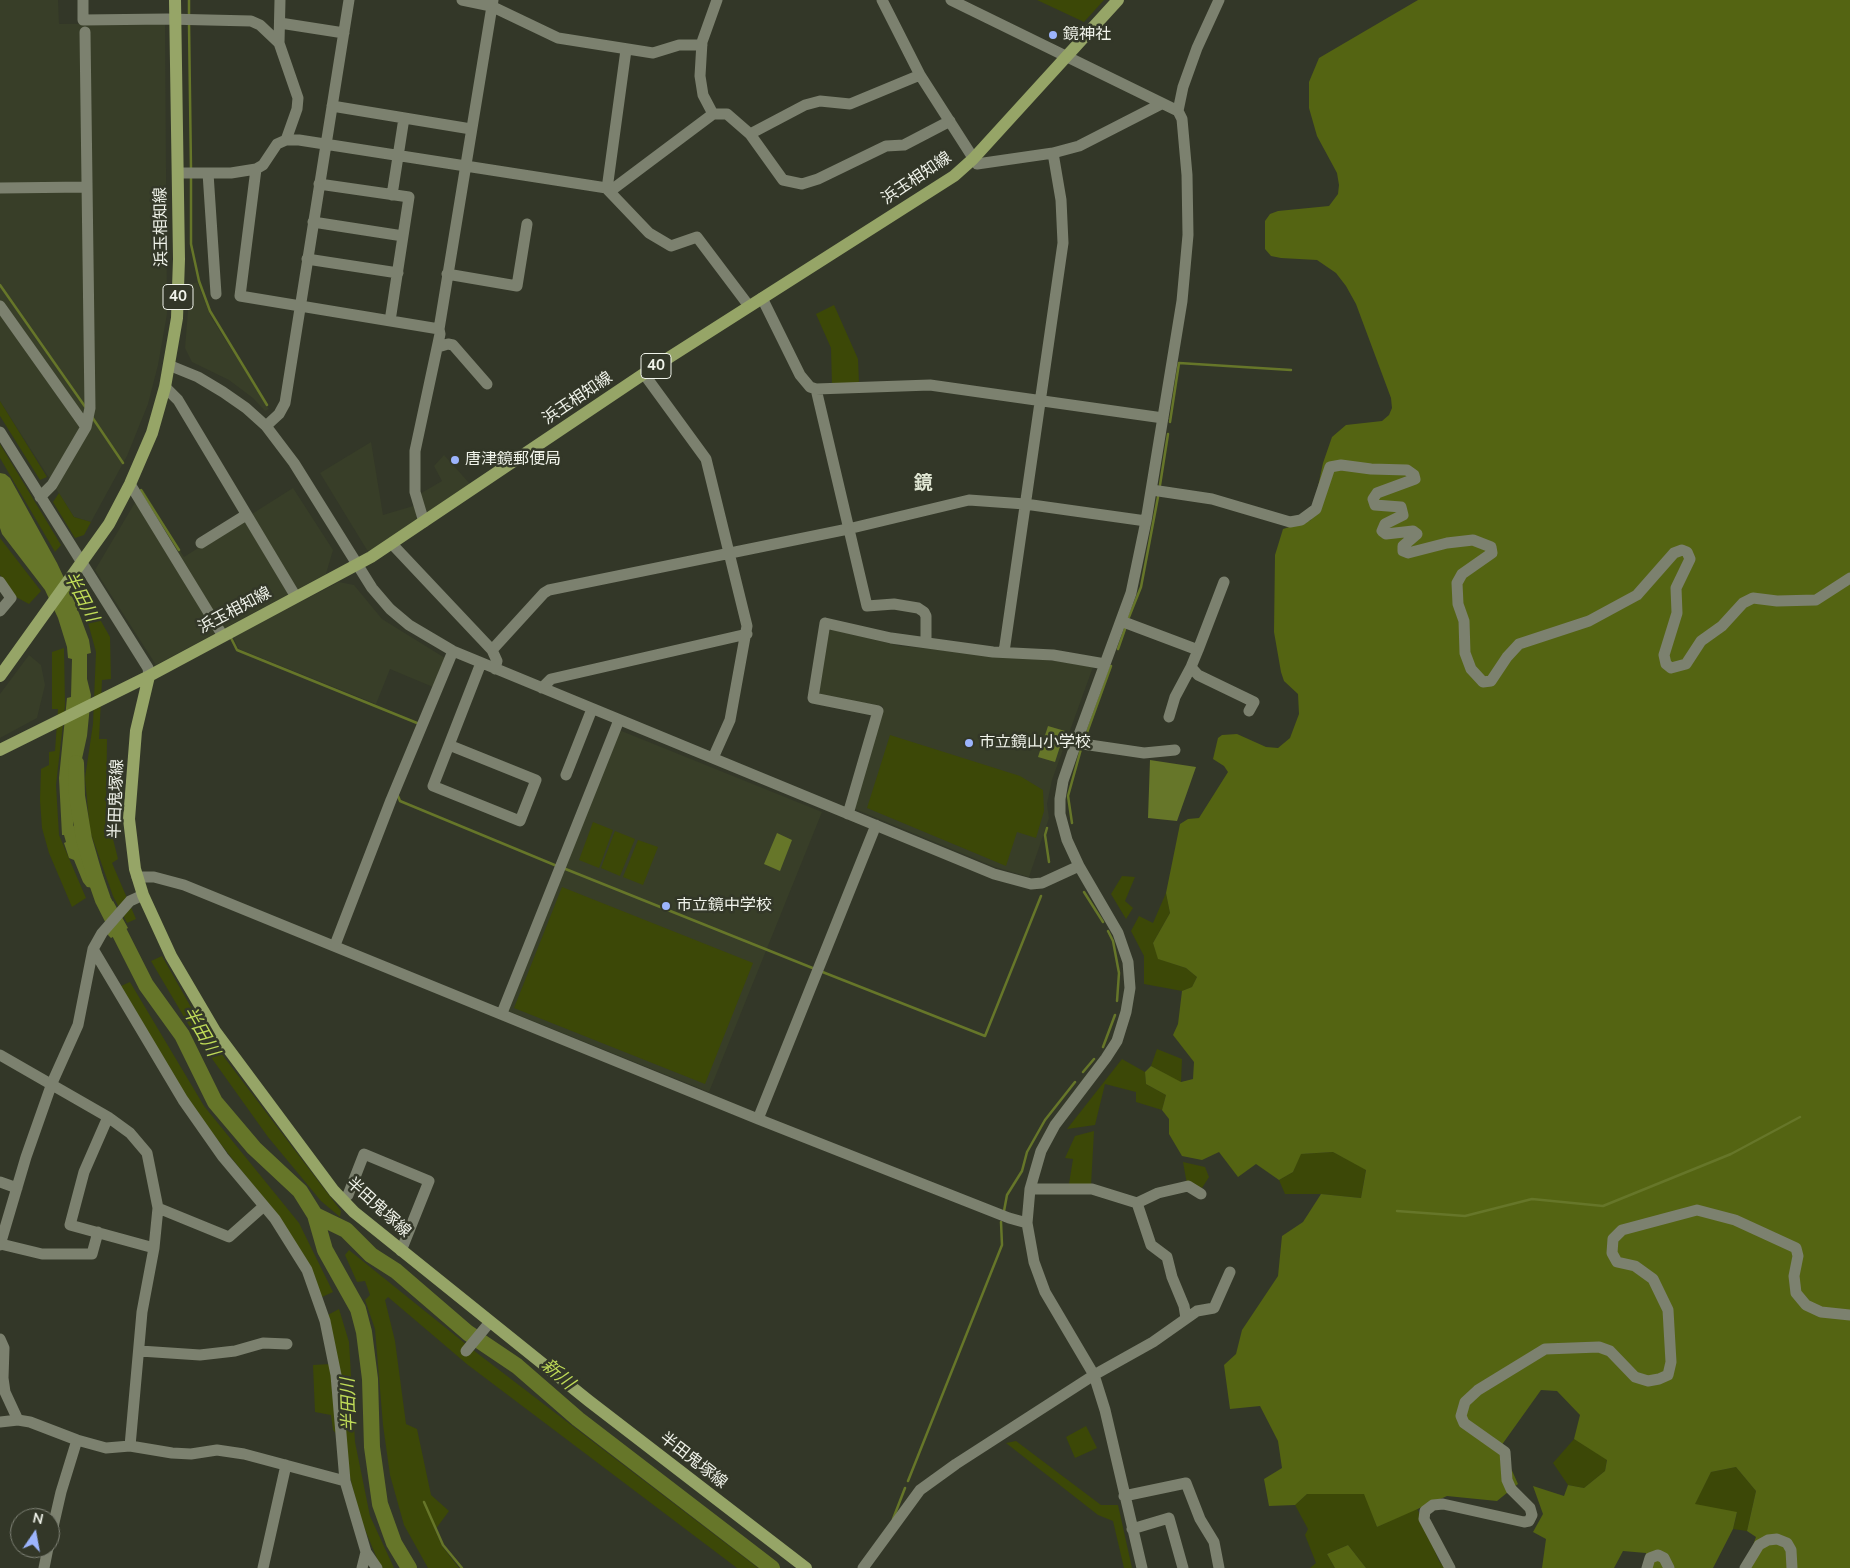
<!DOCTYPE html>
<meta charset="utf-8">
<style>
body{margin:0}
#map{position:relative;width:1850px;height:1568px;overflow:hidden;background:#333728;font-family:"Nunito Sans",sans-serif}
canvas{display:block}
.north{position:absolute;left:10px;top:1508px;width:50px;height:50px;box-sizing:border-box;background:#333728;border:1px solid #7f8276;border-radius:50%;rotate:12deg;font-size:14px;font-weight:700;line-height:20px;text-align:center;color:#f0f3ea}
.north::after{content:'';display:block;margin:auto;width:18px;height:22px;background:#9cb4fd;clip-path:polygon(50% 0,100% 100%,50% 72%,0 100%)}
</style>
<div id="map">
<canvas width="1850" height="1568"></canvas>
<div class="north">N</div>
</div>
<script>
const context = document.querySelector('canvas').getContext('2d');
context.lineJoin = 'round';
function fill(path, color) { context.fillStyle = color; context.fill(path, 'evenodd'); }
const toPath = rows => new Path2D(rows.map(r => 'M' + r).join(''));
function trace(path, color, width, dash) { context.strokeStyle = color; context.lineWidth = width; context.lineCap = dash ? 'butt' : 'round'; context.setLineDash(dash || []); context.stroke(path); }
function drawText(font, color, halo, rows, align = 'center') {
  context.font = font + ' "Nunito Sans","Noto Sans JP",sans-serif'; context.lineWidth = 5; context.setLineDash([]); context.textBaseline = 'middle'; context.strokeStyle = halo; context.fillStyle = color; for (const [text, x, y, turn = 0] of rows) {
    context.save(); context.translate(x, y); context.rotate((+turn || 0) * Math.PI / 180); context.textAlign = isNaN(turn) ? turn : align; if (halo) context.strokeText(text, 0, 0); context.fillText(text, 0, 0); context.restore();
  }
}
const built = toPath([
 [0,0,58,0,59,24,165,23,167,314,158,365,148,404,127,456,91,522,74,517,0,401],
 [197,282,211,317,269,409,265,411,253,398,229,380,192,362,185,348,190,285],
 [371,442,383,515,420,504,418,495,442,481,434,466,444,455,471,485,372,550,367,550,320,473],
 [293,488,333,550,326,574,156,665,95,570,143,489,184,557],
 [339,582,354,585,382,619,445,658,433,687,390,669,376,704,239,649,233,637],
 [831,629,900,646,1056,661,1093,667,1052,780,1047,804,1049,818,1029,877,995,867,855,809,853,806,883,706,820,696,817,693,828,633],
 [29,655,41,665,45,685,37,718,0,738,0,694],
 [619,730,822,812,709,1092,506,1010]
]);
const green = toPath([
 [1037,0,1104,0,1084,22],
 [834,305,858,359,859,383,832,384,831,348,816,314],
 [0,401,47,477,40,480,0,416],
 [0,444,61,545,55,552,0,458],
 [59,493,74,517,91,522,84,535,75,538,53,502],
 [0,538,41,591,29,604,16,597,0,575],
 [93,607,110,637,111,679,102,680,99,739,107,739,106,811,118,859,112,863,136,919,127,923,113,896,90,831,85,778,93,724,96,652,85,612],
 [64,648,65,706,56,785,59,835,86,898,72,907,49,853,42,828,40,800,41,769,49,765,49,752,55,751,58,709,52,709,52,652],
 [890,735,1020,776,1043,790,1044,811,1036,838,1017,832,1006,866,867,808],
 [593,822,613,830,599,868,579,860],
 [615,831,635,839,620,876,601,868],
 [638,840,658,847,643,885,623,877],
 [1122,876,1135,877,1125,901,1133,908,1126,919,1111,894],
 [562,887,753,963,705,1084,514,1008],
 [1166,893,1170,913,1153,943,1159,959,1186,968,1197,977,1192,987,1182,991,1144,984,1144,956,1131,931,1139,916,1153,923],
 [162,956,205,1032,341,1211,340,1217,321,1201,268,1137,193,1032,151,961],
 [130,982,204,1106,299,1223,333,1292,322,1297,280,1220,188,1102,121,986],
 [1157,1049,1182,1059,1181,1083,1151,1066],
 [1122,1059,1145,1072,1146,1084,1166,1095,1162,1110,1136,1102,1136,1092,1105,1084,1095,1125,1067,1129],
 [1094,1131,1091,1185,1069,1184,1073,1159,1065,1158,1075,1136],
 [1333,1152,1366,1169,1361,1198,1321,1194,1285,1194,1279,1180,1293,1172,1300,1154],
 [1183,1162,1205,1167,1209,1177,1202,1188,1187,1184],
 [349,1250,477,1353,758,1568,737,1568,468,1365,388,1297,385,1300,395,1341,406,1424,417,1429,431,1495,449,1511,435,1530,442,1546,459,1568,428,1568,404,1525,390,1475,383,1425,375,1329,365,1300,370,1295,365,1281,357,1282,345,1255],
 [339,1309,349,1342,355,1442,370,1516,394,1568,381,1568,361,1520,340,1438,333,1430,331,1415,315,1412,313,1365,331,1364,326,1316],
 [1086,1426,1097,1448,1075,1458,1066,1437],
 [1574,1439,1607,1459,1605,1471,1584,1488,1568,1485,1553,1463],
 [1016,1441,1101,1505,1118,1505,1132,1568,1124,1568,1113,1521,1098,1515,1006,1443],
 [1736,1467,1756,1491,1747,1531,1733,1529,1737,1513,1694,1505,1711,1472],
 [1307,1494,1365,1494,1377,1527,1417,1508,1439,1561,1445,1568,1366,1568,1348,1545,1327,1554,1335,1568,1310,1568,1316,1563,1305,1535,1308,1529,1295,1505]
]);
const forest = toPath([
 [1418,0,1850,0,1850,1568,1745,1568,1756,1537,1747,1531,1756,1491,1736,1467,1711,1472,1695,1504,1737,1512,1733,1529,1713,1568,1645,1568,1646,1553,1623,1551,1614,1568,1542,1568,1546,1539,1533,1532,1543,1514,1533,1486,1564,1496,1568,1485,1584,1488,1605,1471,1607,1460,1574,1439,1580,1415,1557,1391,1541,1390,1501,1446,1518,1484,1497,1501,1447,1496,1377,1527,1364,1494,1307,1494,1295,1505,1269,1506,1264,1479,1282,1468,1278,1441,1260,1406,1230,1409,1224,1365,1236,1354,1242,1330,1278,1276,1282,1236,1303,1222,1321,1194,1361,1198,1366,1170,1333,1152,1301,1154,1293,1172,1279,1180,1256,1164,1238,1177,1219,1152,1202,1160,1182,1156,1169,1134,1169,1119,1162,1110,1166,1095,1146,1084,1145,1072,1151,1066,1181,1082,1193,1079,1194,1062,1173,1035,1178,1024,1182,991,1192,987,1197,977,1186,968,1158,959,1153,943,1170,913,1166,893,1180,824,1188,819,1199,818,1228,772,1224,766,1213,759,1218,738,1222,735,1237,734,1266,747,1278,748,1290,738,1299,714,1298,694,1284,681,1281,672,1274,632,1275,555,1283,529,1311,520,1323,463,1332,437,1346,425,1382,421,1389,415,1392,408,1391,398,1356,304,1346,286,1336,273,1317,260,1281,258,1271,256,1265,249,1265,221,1270,214,1278,211,1329,206,1338,194,1339,185,1337,173,1317,136,1309,108,1309,82,1319,58],
 [1348,1545,1366,1568,1335,1568,1327,1554]
]);
const water = toPath([
 [0,473,5,474,10,478,57,563,73,597,89,640,91,653,87,654,87,679,91,695,87,736,74,795,73,825,90,852,99,884,103,886,98,891,106,900,110,903,113,901,128,928,111,938,108,935,107,912,95,895,94,888,87,887,83,882,74,860,69,858,64,843,66,842,64,835,62,835,59,778,67,698,71,697,72,659,68,658,67,647,58,618,45,590,2,534,0,528],
 [1048,726,1065,731,1055,762,1038,757],
 [1150,760,1196,767,1177,821,1148,818],
 [777,833,792,840,780,871,764,864]
]);
const stream = toPath([
 [189,0,189,15],
 [189,24,191,169],
 [191,177,191,244,199,281,210,311,267,405],
 [0,285,86,408],
 [92,417,123,463],
 [1170,422,1179,363,1291,370],
 [1160,485,1168,434],
 [141,490,179,550],
 [1129,617,1141,587,1158,497],
 [231,638,237,650,417,723],
 [1118,649,1125,629],
 [1085,738,1111,666],
 [398,796,400,801,557,866],
 [1072,823,1068,796,1081,749],
 [1047,828,1045,835,1049,862],
 [563,868,815,969],
 [1084,892,1103,922],
 [1108,931,1113,941,1119,973,1117,1001],
 [820,971,985,1036,1041,896],
 [1103,1047,1115,1015],
 [1083,1072,1094,1059],
 [1004,1211,1007,1195,1022,1171,1027,1152,1045,1120,1075,1082],
 [1397,1211,1465,1216,1532,1199,1603,1206,1731,1154,1800,1117],
 [908,1481,1002,1245,1001,1222],
 [424,1502,443,1545,462,1568],
 [893,1519,905,1488]
]);
const river = toPath([
 [76,763,77,796,84,839,95,877,103,900,146,985,182,1035,215,1102,254,1148,300,1191,315,1215,325,1250,358,1309,364,1332,370,1379,372,1447,380,1504,394,1543,409,1568],
 [315,1215,346,1230,371,1255,396,1271,468,1333,517,1366,578,1419,772,1568]
]);
const minor = toPath([
 [83,0,83,20,167,19,251,21,260,25,279,43],
 [280,0,279,43,298,98,297,109,286,140],
 [462,0,491,6,558,38,653,53,679,45,702,45],
 [882,0,920,75,977,164,1053,153,1079,146,1161,104],
 [951,0,1178,111,1182,119,1187,175,1188,235,1182,301,1146,521,1131,593,1076,743,1063,781,1060,799,1060,814,1067,840,1079,866,1118,933,1128,962,1130,988,1126,1012,1117,1041,1106,1058,1055,1125,1041,1151,1030,1189,1027,1223,1034,1262,1045,1292,1094,1375,1105,1410,1142,1568],
 [280,23,344,33],
 [626,50,607,189,649,233,671,246,697,237,749,306],
 [332,106,471,129],
 [1178,111,1183,87,1197,48,1219,0],
 [713,114,703,95,700,76,702,42,717,0],
 [750,134,805,105,820,101,850,104,920,75],
 [256,169,240,296,439,329],
 [178,173,231,173,256,169,263,165,277,144,286,140,299,140,613,189,713,114,727,114,750,134,783,180,802,184,818,179,886,146,904,145,950,121],
 [208,173,216,294],
 [319,184,409,197,390,321],
 [0,188,87,187],
 [392,195,404,118],
 [313,222,403,236],
 [307,259,398,273],
 [447,274,517,286,527,224],
 [762,298,800,375,810,387,816,389,930,385,1163,418],
 [0,306,86,427],
 [438,347,448,344,453,345,487,384],
 [171,366,198,377,223,392,246,408,266,426,294,463,372,588,390,609,409,625,453,651,994,874,1031,884,1042,883,1079,866],
 [644,374,706,459,747,626,730,720,713,758],
 [165,387,178,400,296,597],
 [816,389,867,606,894,604,918,608,924,612,926,616,926,642],
 [266,426,279,414,285,403,349,0],
 [0,432,148,668,149,676],
 [130,484,223,636],
 [1152,490,1212,499,1290,522,1301,520,1316,509,1330,467,1341,465,1371,469,1407,470,1414,475,1415,479,1377,493,1373,499,1375,505,1401,507,1403,515,1385,524,1382,531,1386,534,1413,531,1417,534,1403,546,1403,551,1408,553,1447,543,1473,540,1491,547,1492,553,1462,574,1457,583,1458,604,1464,621,1465,653,1471,669,1483,682,1491,681,1507,657,1519,644,1589,621,1637,595,1674,553,1682,550,1687,552,1690,559,1676,588,1677,613,1664,655,1666,664,1671,668,1686,664,1701,641,1722,626,1743,603,1753,598,1777,601,1816,600,1850,578],
 [40,497,52,485,86,427,90,408,85,32],
 [424,522,415,492,415,451,440,334,439,329,493,0],
 [201,543,246,515],
 [392,544,492,650,497,661,495,669],
 [0,582,11,598,0,611],
 [1121,621,1198,650,1191,667,1198,675,1254,702,1249,711],
 [492,650,544,593,549,590,848,529,969,500,1025,504,1146,521],
 [1198,650,1224,582],
 [1004,652,1063,243,1061,200,1053,153],
 [542,688,551,679,747,634],
 [1169,717,1175,697,1191,667],
 [1076,743,1144,753,1175,750],
 [449,745,536,780,520,821,433,786,481,663],
 [566,775,592,709],
 [848,814,878,711,813,698,825,623,891,638,993,652,1053,655,1105,664],
 [137,877,154,877,184,885,758,1119,1009,1218,1027,1223],
 [335,945,391,800,453,651],
 [93,949,183,1100,223,1157,275,1219,307,1270,325,1321,336,1375,345,1481,366,1552,377,1568],
 [502,1013,619,720],
 [0,1055,108,1117,130,1133,147,1153,158,1208,154,1248,142,1312,130,1446],
 [108,1117,84,1172,70,1225,154,1248],
 [758,1119,876,825],
 [0,1182,17,1188],
 [1030,1189,1092,1189,1137,1203,1158,1193,1188,1186,1201,1194],
 [342,1199,348,1195,364,1154,429,1181,401,1251],
 [1137,1203,1151,1245,1167,1257,1172,1277,1184,1306,1186,1318],
 [158,1208,229,1237,264,1206],
 [1,1244,42,1254,92,1254,98,1232],
 [0,1245,26,1157,52,1083,78,1025,93,949,102,933,130,901,143,895],
 [0,1339,4,1348,3,1378,5,1392,18,1420],
 [140,1351,200,1355,235,1351,263,1343,287,1344],
 [466,1351,490,1322],
 [0,1422,18,1420,30,1422,77,1440,106,1448,130,1446,172,1453,191,1454,217,1450,244,1454,345,1481],
 [1124,1496,1186,1483,1200,1519,1214,1542,1219,1568],
 [1132,1529,1169,1518,1183,1568],
 [50,1540,61,1492,77,1440],
 [44,1568,48,1548],
 [263,1568,286,1465],
 [362,1568,366,1552],
 [863,1568,920,1490,956,1464,1094,1375,1153,1342,1197,1311,1214,1308,1230,1272],
 [1450,1568,1424,1519,1425,1511,1433,1505,1443,1504,1524,1522,1529,1521,1532,1515,1530,1508,1511,1489,1507,1480,1505,1452,1464,1423,1461,1416,1465,1402,1478,1390,1545,1349,1599,1347,1610,1351,1635,1377,1648,1381,1659,1379,1668,1375,1671,1362,1668,1310,1653,1279,1635,1266,1617,1262,1612,1253,1613,1239,1622,1230,1697,1210,1735,1220,1796,1248,1798,1256,1794,1276,1796,1293,1806,1305,1821,1312,1850,1315],
 [1647,1568,1650,1558,1658,1555,1664,1558,1669,1568],
 [1745,1568,1759,1545,1768,1540,1777,1539,1787,1543,1791,1550,1792,1568]
]);
const major = toPath([
 [0,676,109,524,130,484,152,433,165,387,177,318,179,259,175,0],
 [149,676,136,731,129,819,135,869,143,895,171,956,215,1031,334,1191,354,1212,589,1401,806,1568],
 [0,750,149,676,371,557,651,369,954,176,973,159,1118,0]
]);
const markers = [
 [1053,35,5,"#9cb4fd"],
 [455,460,5,"#9cb4fd"],
 [969,743,5,"#9cb4fd"],
 [666,906,5,"#9cb4fd"]
];
const shields = [
 [178,297,30],
 [656,366,30]
];
const shieldNames = [
 ["40",178,297],
 ["40",656,366]
];
const poiNames = [
 ["鏡神社",1063,35],
 ["唐津鏡郵便局",465,460],
 ["市立鏡山小学校",979,743],
 ["市立鏡中学校",676,906]
];
const streetNames = [
 ["浜玉相知線",917,179,-34],
 ["浜玉相知線",162,227,-91],
 ["浜玉相知線",578,399,-34],
 ["浜玉相知線",235,611,-28],
 ["半田鬼塚線",117,799,-88],
 ["半田鬼塚線",378,1208,42],
 ["半田鬼塚線",693,1461,38]
];
const waterNames = [
 ["半田川",80,597,63],
 ["半田川",200,1032,60],
 ["新川",557,1375,41],
 ["半田川",350,1405,-92]
];
const quarterNames = [
 ["鏡",923,484]
];
fill(built, '#383e28');
fill(green, '#3c4807');
fill(forest, '#546412');
fill(water, '#667629');
trace(stream, '#667629', 2.5);
trace(river, '#667629', 16);
trace(minor, '#7c816f', 11);
trace(major, '#96a567', 12);
for (const [x, y, r, color] of markers) { const dot = new Path2D(); dot.arc(x, y, r, 0, 2 * Math.PI); context.fillStyle = color; context.fill(dot); trace(dot, '#333728', 2); }
for (const [x, y, w] of shields) { const box = new Path2D(); box.roundRect(x - w / 2, y - 12.5, w, 25, 4); context.fillStyle = '#333728'; context.fill(box); trace(box, '#f0f3ea', 1); }
drawText('bold 15px', '#f0f3ea', null, shieldNames);
drawText('16px', '#f0f3ea', '#333728', poiNames, 'left');
drawText('16px', '#f0f3ea', '#333728', streetNames);
drawText('italic 18px', '#bfdb57', '#333728', waterNames);
drawText('bold 19px', '#e1e7d4', '#333728', quarterNames);
</script>
